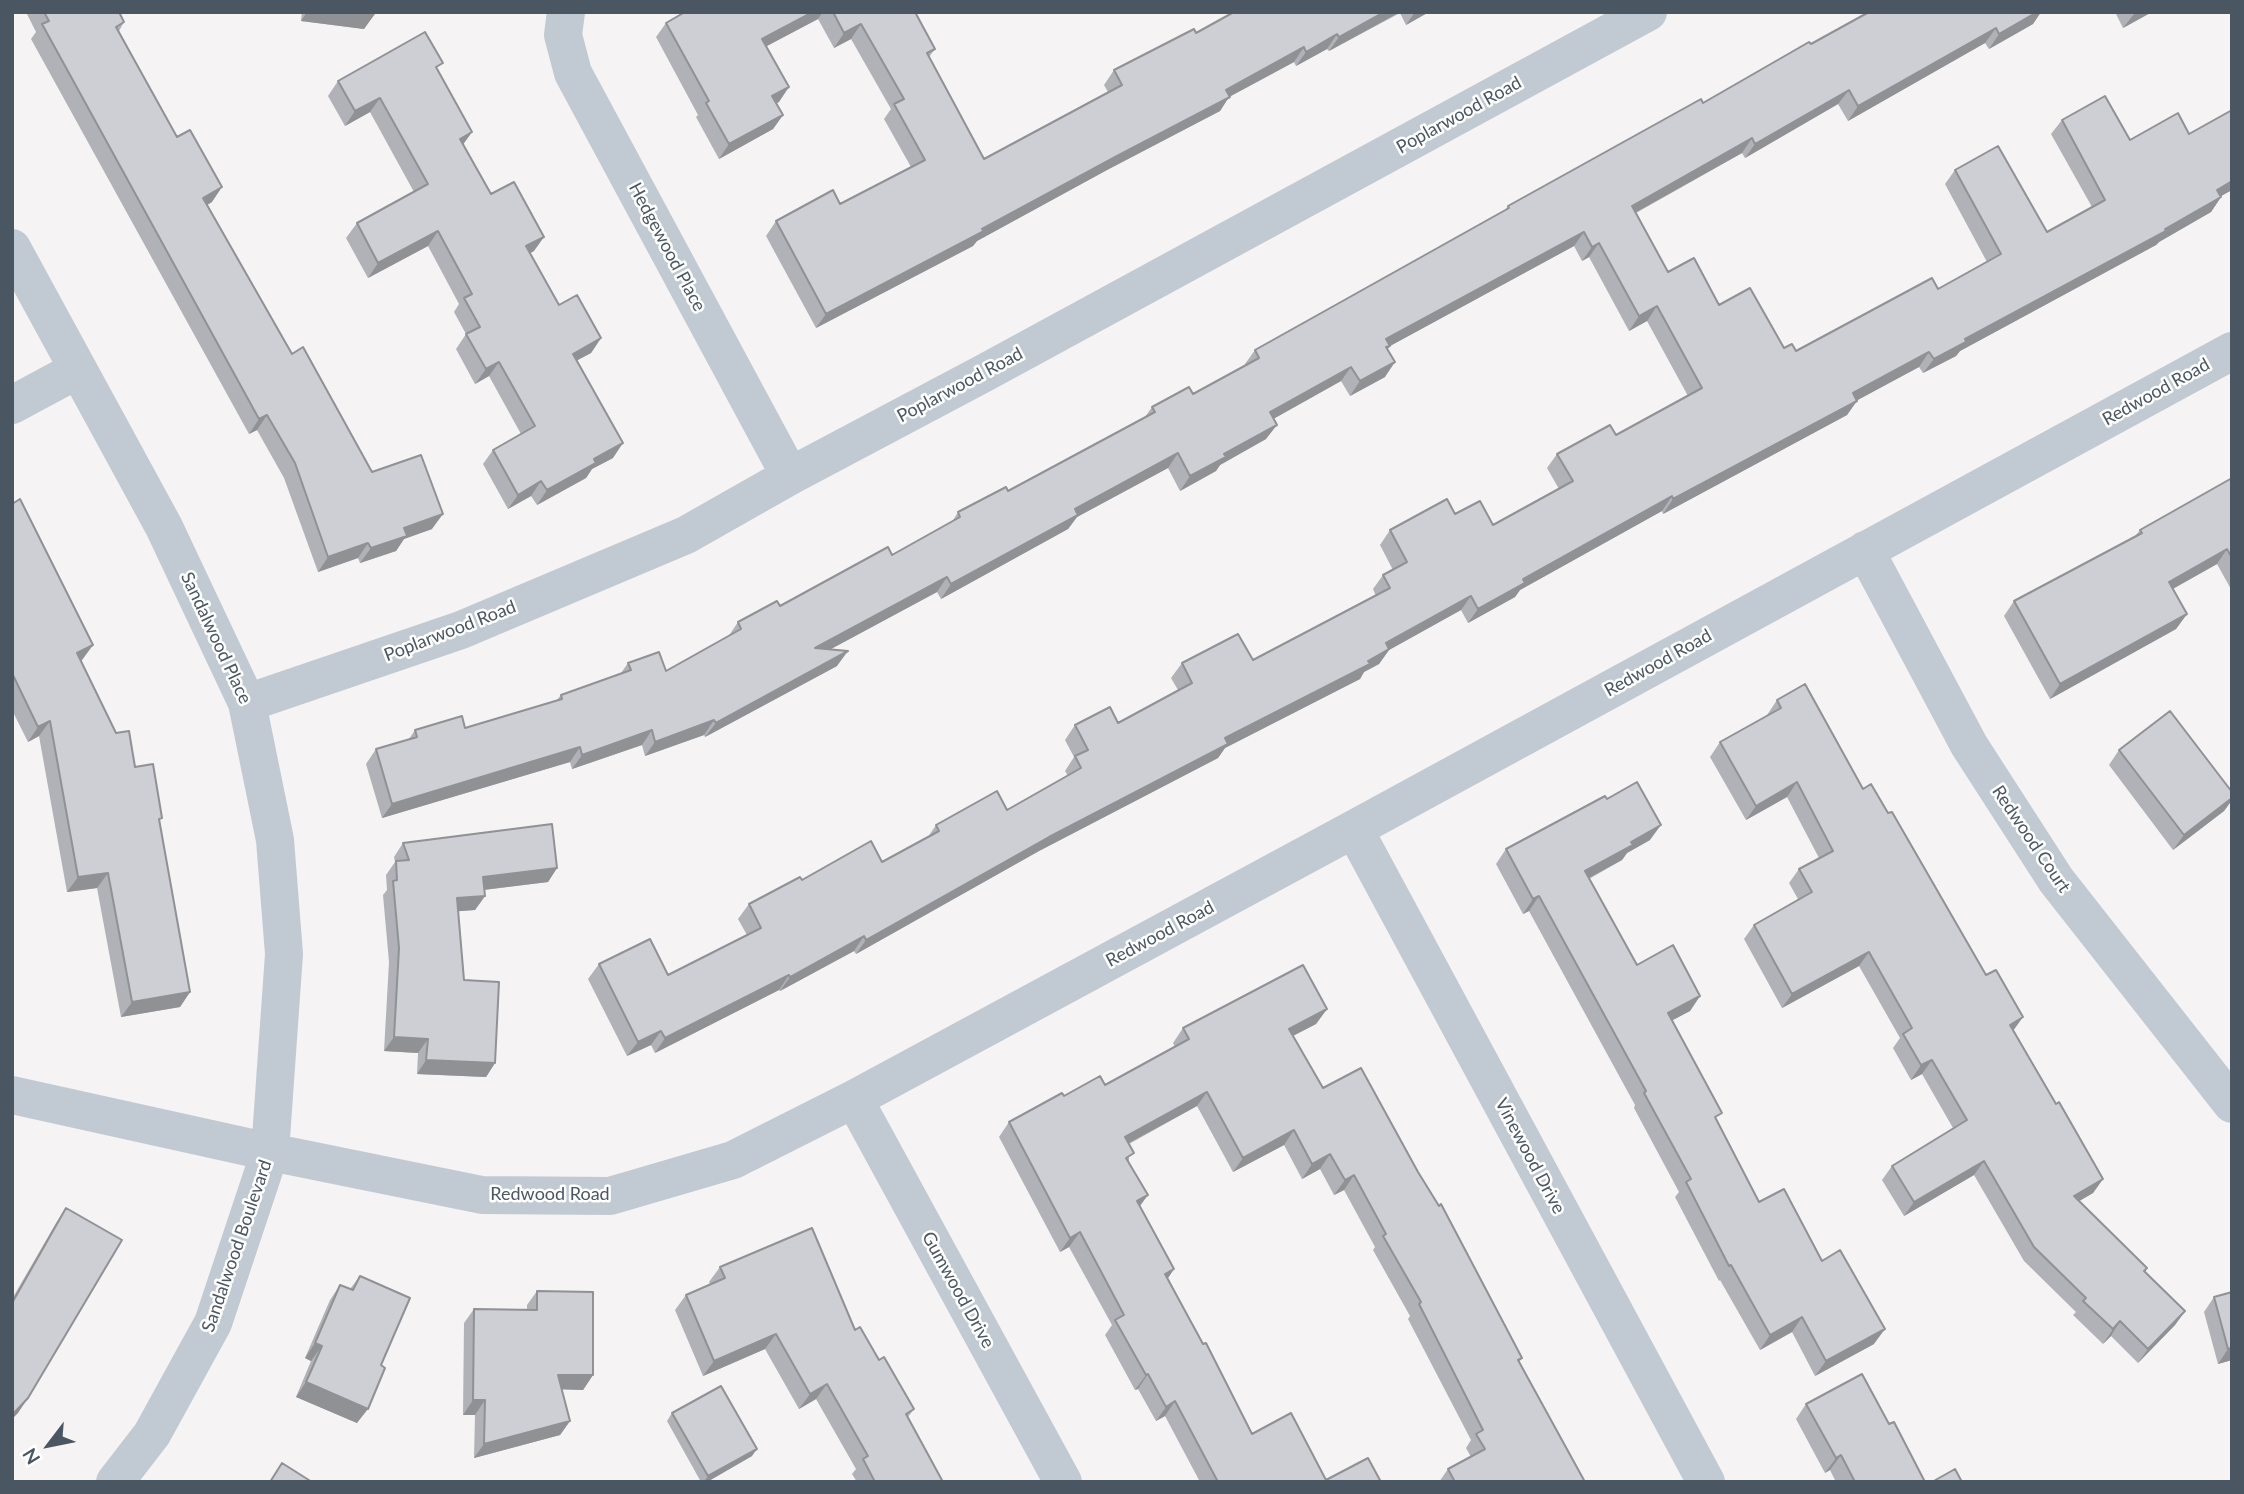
<!DOCTYPE html>
<style>
body{margin:0}
#map{position:relative;width:2244px;height:1494px;overflow:hidden;background:#f5f3f3;font-family:Lato,sans-serif}
canvas{display:block}
.frame{position:absolute;inset:0;border:14px solid #4a5661;pointer-events:none}
.north{position:absolute;left:14px;top:1410px;width:70px;height:70px;-webkit-text-stroke:5px #fff;paint-order:stroke;rotate:238deg;font-size:19px;font-weight:700;line-height:28px;text-align:center;color:#4a5661}
.north::after{content:'';display:block;margin:auto;width:24px;height:32px;background:#4a5661;clip-path:polygon(50% 0,100% 100%,50% 72%,0 100%)}
</style>
<div id="map">
<canvas width="2244" height="1494"></canvas>
<div class="frame"></div>
<div class="north">N</div>
</div>
<script>
const context = document.querySelector('canvas').getContext('2d');
context.lineJoin = 'round';
const toPath = rows => new Path2D(rows.map(r => 'M' + r).join(''));
function trace(path, color, width, dash) { context.strokeStyle = color; context.lineWidth = width; context.lineCap = dash ? 'butt' : 'round'; context.setLineDash(dash || []); context.stroke(path); }
function fill(path, color) { context.fillStyle = color; context.fill(path, 'evenodd'); }
function drawText(font, color, halo, rows, align = 'center') {
  context.font = font + ' Lato,sans-serif'; context.lineWidth = 5; context.setLineDash([]); context.textBaseline = 'middle'; context.strokeStyle = halo; context.fillStyle = color; for (const [text, x, y, turn = 0] of rows) {
    context.save(); context.translate(x, y); context.rotate((+turn || 0) * Math.PI / 180); context.textAlign = isNaN(turn) ? turn : align; if (halo) context.strokeText(text, 0, 0); context.fillText(text, 0, 0); context.restore();
  }
}
const minor = toPath([
 [566,12,563,35,573,73,790,476],
 [12,248,164,527,247,703,275,840,284,954,270,1152,213,1323,152,1434,115,1482],
 [12,405,77,370],
 [1865,550,1969,745,2056,880,2232,1104],
 [247,703,461,630,686,535,790,476,986,372,1648,12],
 [1354,829,1706,1482],
 [12,1095,270,1152,482,1195,610,1196,733,1160,854,1099,1354,829,2232,351],
 [854,1099,1063,1482]
]);
const wall = toPath([
 [26,12,119,12,124,22,119,31,212,202,207,205,292,354,372,472,432,529,404,539,396,551,360,563,358,558,318,572,284,478,257,430,249,434,31,39,36,32],
 [302,12,375,12,364,29,301,21],
 [685,12,915,12,935,49,929,57,984,159,1108,92,1104,85,1114,70,1196,33,1234,12,1429,12,1406,25,1400,13,1329,51,1327,49,1296,66,1294,62,1229,97,1220,111,1107,170,977,241,973,246,816,328,766,236,776,221,840,204,911,167,884,119,891,109,851,39,834,48,818,19,766,46,779,102,776,103,783,115,773,129,719,159,696,117,698,115,656,37,666,23],
 [1869,12,2041,12,2033,24,1989,49,1985,43,1848,121,1838,104,1745,158,1742,153,1636,213,1668,272,1784,348,1796,351,1938,289,1987,262,1945,184,1955,170,2047,232,2092,207,2051,134,2062,120,2130,140,2189,134,2232,110,2232,190,2220,196,2221,197,2211,212,2159,242,2156,245,1960,351,1956,356,1923,373,1919,367,1857,400,1847,415,1663,514,1662,511,1520,590,1515,597,1468,623,1461,610,1389,650,1379,664,1364,672,1360,679,1225,748,1218,758,1039,851,856,954,854,951,780,991,779,990,655,1053,651,1045,627,1056,588,979,599,964,668,975,747,935,738,919,749,904,802,880,882,862,928,837,936,825,1007,810,1068,776,1065,771,1074,757,1065,740,1075,725,1118,723,1178,690,1171,678,1182,663,1253,660,1376,596,1373,589,1383,575,1393,570,1380,545,1390,530,1455,514,1493,525,1559,489,1547,468,1557,454,1616,435,1688,396,1647,321,1629,331,1589,257,1582,261,1574,246,1390,346,1387,349,1385,377,1350,396,1341,381,1273,419,1266,439,1220,465,1216,471,1180,491,1168,468,1077,517,1068,529,941,599,937,592,829,650,837,666,705,737,704,735,645,756,642,745,572,769,570,762,382,818,366,764,376,749,409,739,415,730,465,728,556,701,561,695,621,673,628,663,666,671,728,637,738,622,780,606,892,555,952,522,958,512,1008,491,1145,417,1152,407,1193,394,1245,366,1245,364,1255,350,1504,211,1508,206,1703,103],
 [2115,12,2152,12,2123,28],
 [438,70,472,132,463,144,491,194,534,251,530,253,559,305,601,338,591,353,577,360,613,458,592,469,586,478,537,505,531,496,508,509,483,464,493,450,521,434,489,376,475,384,456,349,466,334,454,312,459,304,428,246,368,278,346,238,357,223,414,192,370,112,345,126,328,96,338,81],
 [2232,478,2232,591,2217,564,2173,589,2187,614,2176,629,2050,699,2004,616,2014,601,2135,536,2140,530],
 [12,504,93,645,81,661,116,733,135,767,160,822,190,992,180,1007,121,1017,97,888,67,892,39,736,28,742,12,710],
 [1777,700,1863,789,2013,1031,2056,1104,2103,1179,2093,1193,2079,1201,2147,1268,2145,1272,2185,1311,2175,1325,2138,1363,2111,1336,2103,1344,2073,1315,2076,1312,2024,1261,1974,1175,1904,1216,1882,1180,1892,1166,1953,1128,1922,1074,1911,1080,1893,1048,1900,1038,1859,966,1782,1008,1744,939,1754,925,1798,899,1789,883,1799,869,1819,858,1787,797,1746,820,1710,757,1720,742,1767,716,1767,715],
 [2119,750,2232,792,2232,800,2224,811,2173,850,2109,765],
 [1650,840,1627,853,1622,860,1589,879,1637,965,1700,996,1690,1011,1672,1020,1717,1121,1759,1202,1822,1261,1874,1344,1815,1376,1792,1332,1760,1350,1720,1280,1719,1281,1675,1197,1679,1192,1634,1108,1635,1105,1529,911,1523,914,1496,864,1506,849],
 [403,843,557,868,548,882,484,890,485,896,475,910,458,911,464,980,495,1063,486,1077,417,1074,418,1053,384,1051,389,962,383,895,387,890,386,875,395,862,394,857],
 [1327,1009,1316,1024,1293,1036,1323,1088,1522,1358,1519,1362,1585,1482,1439,1482,1448,1469,1471,1457,1466,1448,1471,1440,1408,1319,1410,1316,1373,1250,1375,1247,1344,1190,1334,1195,1320,1169,1302,1179,1284,1145,1233,1172,1197,1106,1129,1144,1129,1161,1140,1206,1174,1269,1167,1279,1252,1434,1326,1480,1381,1482,1200,1482,1165,1416,1156,1421,1138,1389,1135,1390,1105,1335,1112,1325,1069,1247,1060,1252,999,1137,1009,1122,1064,1096,1105,1085,1175,1047,1173,1043,1183,1028],
 [66,1208,28,1398,12,1419,12,1299,56,1223],
 [720,1267,855,1330,879,1360,914,1409,908,1417,943,1482,857,1482,852,1474,856,1469,816,1399,799,1409,765,1349,703,1376,675,1310,686,1295,710,1284,709,1282],
 [360,1276,381,1365,357,1423,296,1397,311,1361,305,1358,330,1300,340,1285,350,1289],
 [537,1291,593,1375,583,1390,562,1389,570,1421,560,1435,474,1458,475,1415,463,1415,464,1323,474,1309,527,1310,527,1305],
 [2232,1292,2232,1360,2218,1364,2204,1312,2214,1297],
 [1806,1404,1889,1424,1925,1482,1836,1482,1830,1470,1825,1473,1796,1419],
 [672,1413,752,1456,707,1482,701,1482,667,1421]
]);
const shadedWall = toPath([
 [307,12,361,12,375,14,364,29,301,21],
 [813,12,823,12,818,19,752,54,762,39],
 [1384,12,1400,12,1329,51,1339,37],
 [1415,12,1429,12,1406,25],
 [2037,12,2041,12,2033,24,1989,49,1999,34],
 [2136,12,2152,12,2123,28,2134,14],
 [861,24,851,39,834,48,844,33],
 [1996,28,1985,43,1848,121,1858,106],
 [1337,34,1327,49,1296,66,1306,52],
 [1304,47,1294,62,1229,97,1220,111,1107,170,977,241,973,246,816,328,826,314,982,229],
 [789,87,779,102,762,110,772,96],
 [1849,90,1838,104,1745,158,1755,144],
 [380,98,370,112,345,126,355,111],
 [783,115,773,129,719,159,729,144],
 [472,132,462,146,460,139],
 [1752,138,1742,153,1622,220,1632,206],
 [2232,181,2232,190,2207,204,2217,190],
 [222,187,212,202,193,213,203,198],
 [2221,197,2211,212,2159,242,2156,245,1960,351,1956,356,1923,373,1934,359,1965,339],
 [438,231,428,246,368,278,378,263],
 [1584,232,1574,246,1390,346,1380,360,1386,339],
 [544,237,534,251,516,261,526,246],
 [1599,243,1589,257,1582,261,1592,247],
 [1657,306,1647,321,1629,331,1639,316],
 [601,338,591,353,563,368,573,354],
 [1929,352,1919,367,1843,408,1853,393],
 [499,362,489,376,475,384,486,369],
 [1395,362,1385,377,1350,396,1360,381],
 [1351,367,1341,381,1259,427,1270,412],
 [1857,401,1847,415,1663,514,1673,499],
 [267,415,257,430,249,434,259,419],
 [1277,425,1266,439,1220,465,1216,471,1180,491,1190,476,1224,454],
 [623,443,613,458,592,469,586,478,537,505,547,490,594,459],
 [1178,453,1168,468,1077,517,1068,529,941,599,951,584,1075,509],
 [541,481,531,496,508,509,518,495],
 [1672,496,1662,511,1520,590,1515,597,1468,623,1478,609,1523,579],
 [443,514,432,529,404,539,396,551,360,563,371,548,404,528],
 [368,543,358,558,318,572,328,557],
 [2227,549,2217,564,2158,597,2169,582],
 [947,577,937,592,805,663,815,648],
 [1471,596,1461,610,1389,650,1379,664,1364,672,1360,679,1225,748,1218,758,1039,851,856,954,866,940,1225,738,1368,661,1386,643],
 [2187,614,2176,629,2050,699,2060,684],
 [93,645,82,660,66,668,77,653],
 [848,651,837,666,705,737,716,723],
 [714,720,704,735,645,756,655,742],
 [50,721,39,736,28,742,38,727],
 [652,730,642,745,572,769,582,755],
 [580,747,570,762,382,818,392,804],
 [1797,782,1787,797,1746,820,1756,806],
 [2232,798,2232,800,2224,811,2173,850,2184,835],
 [1661,825,1650,840,1627,853,1622,860,1574,886,1585,871,1631,842],
 [557,868,548,882,474,891,483,877],
 [108,873,97,888,67,892,78,877],
 [485,896,475,910,448,912,457,898],
 [1539,896,1529,911,1523,914,1533,899],
 [864,936,854,951,780,991,790,977],
 [1869,952,1859,966,1782,1008,1792,994],
 [789,975,779,990,655,1053,665,1038],
 [190,992,180,1007,121,1017,132,1002],
 [1700,996,1690,1011,1658,1028,1668,1013],
 [1327,1009,1316,1024,1279,1043,1289,1029],
 [2023,1017,2013,1031,2010,1025],
 [661,1031,651,1045,627,1056,638,1042],
 [394,1037,428,1039,418,1053,384,1051],
 [426,1060,495,1063,486,1077,417,1074],
 [1932,1060,1922,1074,1911,1080,1921,1065],
 [1207,1092,1197,1106,1114,1151,1125,1137],
 [1294,1130,1284,1145,1233,1172,1243,1158],
 [1330,1154,1320,1169,1302,1179,1312,1164],
 [1984,1161,1974,1175,1904,1216,1914,1202],
 [1354,1175,1344,1190,1334,1195,1345,1180],
 [2103,1179,2093,1193,2064,1210,2074,1196],
 [1148,1195,1137,1210,1137,1201],
 [1080,1232,1069,1247,1060,1252,1070,1238],
 [1174,1269,1164,1284,1165,1274],
 [2185,1311,2175,1325,2138,1363,2148,1349],
 [1802,1317,1792,1332,1760,1350,1770,1335],
 [2120,1321,2111,1336,2103,1344,2113,1329],
 [1885,1329,1874,1344,1815,1376,1826,1361],
 [776,1334,765,1349,703,1376,714,1361],
 [315,1343,322,1346,311,1361,305,1358],
 [2232,1348,2232,1360,2218,1364,2228,1349],
 [1148,1374,1138,1389,1135,1390,1146,1375],
 [558,1375,593,1375,583,1390,548,1389],
 [306,1382,368,1409,357,1423,296,1397],
 [827,1384,816,1399,799,1409,810,1394],
 [28,1398,18,1413,12,1419,12,1415],
 [473,1400,485,1400,475,1415,463,1415],
 [1175,1401,1165,1416,1156,1421,1166,1407],
 [570,1421,560,1435,474,1458,484,1444],
 [757,1449,752,1456,707,1482,704,1482,708,1476],
 [1841,1455,1830,1470,1825,1473,1836,1458]
]);
const building = toPath([
 [44,12,119,12,124,22,116,27,177,137,190,130,222,187,203,198,292,354,303,347,372,472,421,455,443,514,404,528,407,536,371,548,368,543,328,557,295,463,267,415,259,419,42,24,49,21,44,12],
 [685,12,813,12,762,39,789,87,772,96,783,115,729,144,706,103,709,101,666,23,685,12],
 [833,12,915,12,935,49,927,53,984,159,1122,85,1114,70,1194,29,1196,33,1234,12,1384,12,1339,37,1337,34,1306,52,1304,47,1226,90,1230,97,1117,156,982,229,984,231,826,314,776,221,833,190,840,204,925,160,894,104,904,99,861,24,844,33,833,12],
 [1869,12,2037,12,1999,34,1996,28,1858,106,1849,90,1755,144,1752,138,1632,206,1668,272,1694,258,1719,305,1750,288,1784,348,1792,344,1796,351,1932,278,1938,289,2001,254,1955,170,1998,146,2047,232,2105,200,2062,120,2105,96,2130,140,2178,113,2189,134,2232,110,2232,181,2217,190,2221,197,2165,229,2166,231,1965,339,1966,342,1934,359,1929,352,1853,393,1857,401,1673,499,1672,496,1523,579,1525,583,1478,609,1471,596,1386,643,1389,649,1368,661,1370,664,1225,738,1228,744,1049,837,866,940,864,936,790,977,789,975,665,1038,661,1031,638,1042,599,964,650,939,668,975,761,928,749,904,800,877,802,880,871,841,882,862,939,831,936,825,997,791,1007,810,1081,768,1075,756,1088,750,1075,725,1110,707,1118,723,1192,683,1182,663,1238,634,1253,660,1390,588,1383,575,1407,562,1390,530,1447,499,1455,514,1480,501,1493,525,1573,481,1557,454,1610,425,1616,435,1702,388,1657,306,1639,316,1599,243,1592,247,1584,232,1386,339,1390,346,1386,347,1395,362,1360,381,1351,367,1270,412,1277,425,1224,454,1226,457,1190,476,1178,453,1075,509,1078,515,951,584,947,577,815,648,848,651,716,723,714,720,655,742,652,730,582,755,580,747,392,804,376,749,417,737,415,730,462,716,465,728,562,699,561,695,631,670,628,663,659,652,666,671,741,629,738,622,777,601,780,606,888,547,892,555,960,517,958,512,1006,487,1008,491,1155,412,1152,407,1189,387,1193,394,1259,358,1255,350,1509,208,1508,206,1701,99,1703,103,1809,42,1811,44,1869,12],
 [425,32,443,63,436,67,472,132,460,139,491,194,514,182,544,237,526,246,559,305,577,295,601,338,573,354,623,443,594,459,596,463,547,490,541,481,518,495,493,450,535,426,499,362,486,369,466,334,480,327,464,298,472,294,438,231,378,263,357,223,428,184,380,98,355,111,338,81,425,32],
 [2232,478,2232,558,2227,549,2169,582,2187,614,2060,684,2014,601,2142,533,2140,530,2232,478],
 [20,499,93,645,77,653,116,733,129,731,135,767,153,764,162,818,159,819,190,992,132,1002,108,873,78,877,50,721,38,727,12,673,12,504,20,499],
 [1805,684,1863,789,1871,784,1888,813,1892,812,1986,975,1996,970,2023,1017,2010,1025,2056,1104,2059,1102,2103,1179,2074,1196,2147,1268,2144,1271,2185,1311,2148,1349,2120,1321,2113,1329,2083,1301,2086,1298,2034,1247,1984,1161,1914,1202,1892,1166,1967,1120,1932,1060,1921,1065,1903,1034,1912,1028,1869,952,1792,994,1754,925,1812,892,1799,869,1833,851,1797,782,1756,806,1720,742,1781,708,1777,700,1805,684],
 [2170,711,2232,792,2232,798,2184,835,2119,750,2170,711],
 [1637,782,1661,825,1631,842,1633,845,1585,871,1637,965,1673,945,1700,996,1668,1013,1722,1113,1715,1117,1759,1202,1784,1189,1822,1261,1840,1250,1885,1329,1826,1361,1802,1317,1770,1335,1731,1265,1729,1266,1686,1182,1691,1179,1644,1093,1646,1091,1539,896,1533,899,1506,849,1605,796,1607,799,1637,782],
 [552,824,557,868,483,877,485,896,457,898,464,980,499,982,495,1063,426,1060,428,1039,394,1037,399,948,393,881,397,880,396,861,409,860,403,843,552,824],
 [1303,965,1327,1009,1289,1029,1323,1088,1361,1068,1418,1172,1439,1206,1441,1204,1522,1358,1518,1360,1585,1482,1455,1482,1448,1469,1485,1449,1476,1434,1483,1430,1419,1304,1421,1302,1383,1236,1386,1234,1354,1175,1345,1180,1330,1154,1312,1164,1294,1130,1243,1158,1207,1092,1125,1137,1134,1153,1126,1158,1148,1195,1137,1201,1174,1269,1165,1274,1203,1344,1206,1343,1252,1434,1291,1413,1326,1480,1368,1458,1381,1482,1218,1482,1175,1401,1166,1407,1148,1374,1146,1375,1115,1320,1124,1315,1080,1232,1070,1238,1009,1122,1062,1093,1064,1096,1100,1076,1105,1085,1189,1039,1183,1028,1303,965],
 [66,1208,122,1240,28,1398,12,1415,12,1303,66,1208],
 [812,1228,855,1330,860,1327,879,1360,884,1357,914,1409,906,1414,943,1482,875,1482,863,1459,868,1456,827,1384,810,1394,776,1334,714,1361,686,1295,725,1278,720,1267,812,1228],
 [360,1276,410,1298,381,1365,385,1368,368,1409,306,1382,322,1346,315,1343,340,1285,353,1290,360,1276],
 [537,1291,593,1292,593,1375,558,1375,570,1421,484,1444,485,1400,473,1400,474,1309,537,1310,537,1291],
 [2232,1292,2232,1348,2228,1349,2214,1297,2232,1292],
 [1862,1374,1889,1424,1894,1422,1925,1482,1855,1482,1841,1455,1836,1458,1806,1404,1862,1374],
 [721,1386,757,1449,708,1476,672,1413,721,1386],
 [282,1463,312,1482,270,1482,282,1463],
 [1955,1469,1962,1482,1932,1482,1955,1469]
]);
const streetNames = [
 ["Poplarwood Road",1459,115,-29],
 ["Hedgewood Place",667,247,62],
 ["Poplarwood Road",960,385,-28],
 ["Redwood Road",2156,392,-29],
 ["Poplarwood Road",450,631,-21],
 ["Sandalwood Place",216,638,65],
 ["Redwood Road",1658,663,-29],
 ["Redwood Court",2031,839,56],
 ["Redwood Road",1160,934,-28],
 ["Vinewood Drive",1530,1156,62],
 ["Redwood Road",550,1194],
 ["Sandalwood Boulevard",237,1246,-71],
 ["Gumwood Drive",958,1290,61]
];
trace(minor, '#c1cad2', 38);
fill(wall, '#b0b2b7');
fill(shadedWall, '#909195');
fill(building, '#cdcfd5');
trace(building, '#909195', 2);
drawText('18px', '#4a5661', '#fff', streetNames);
</script>
